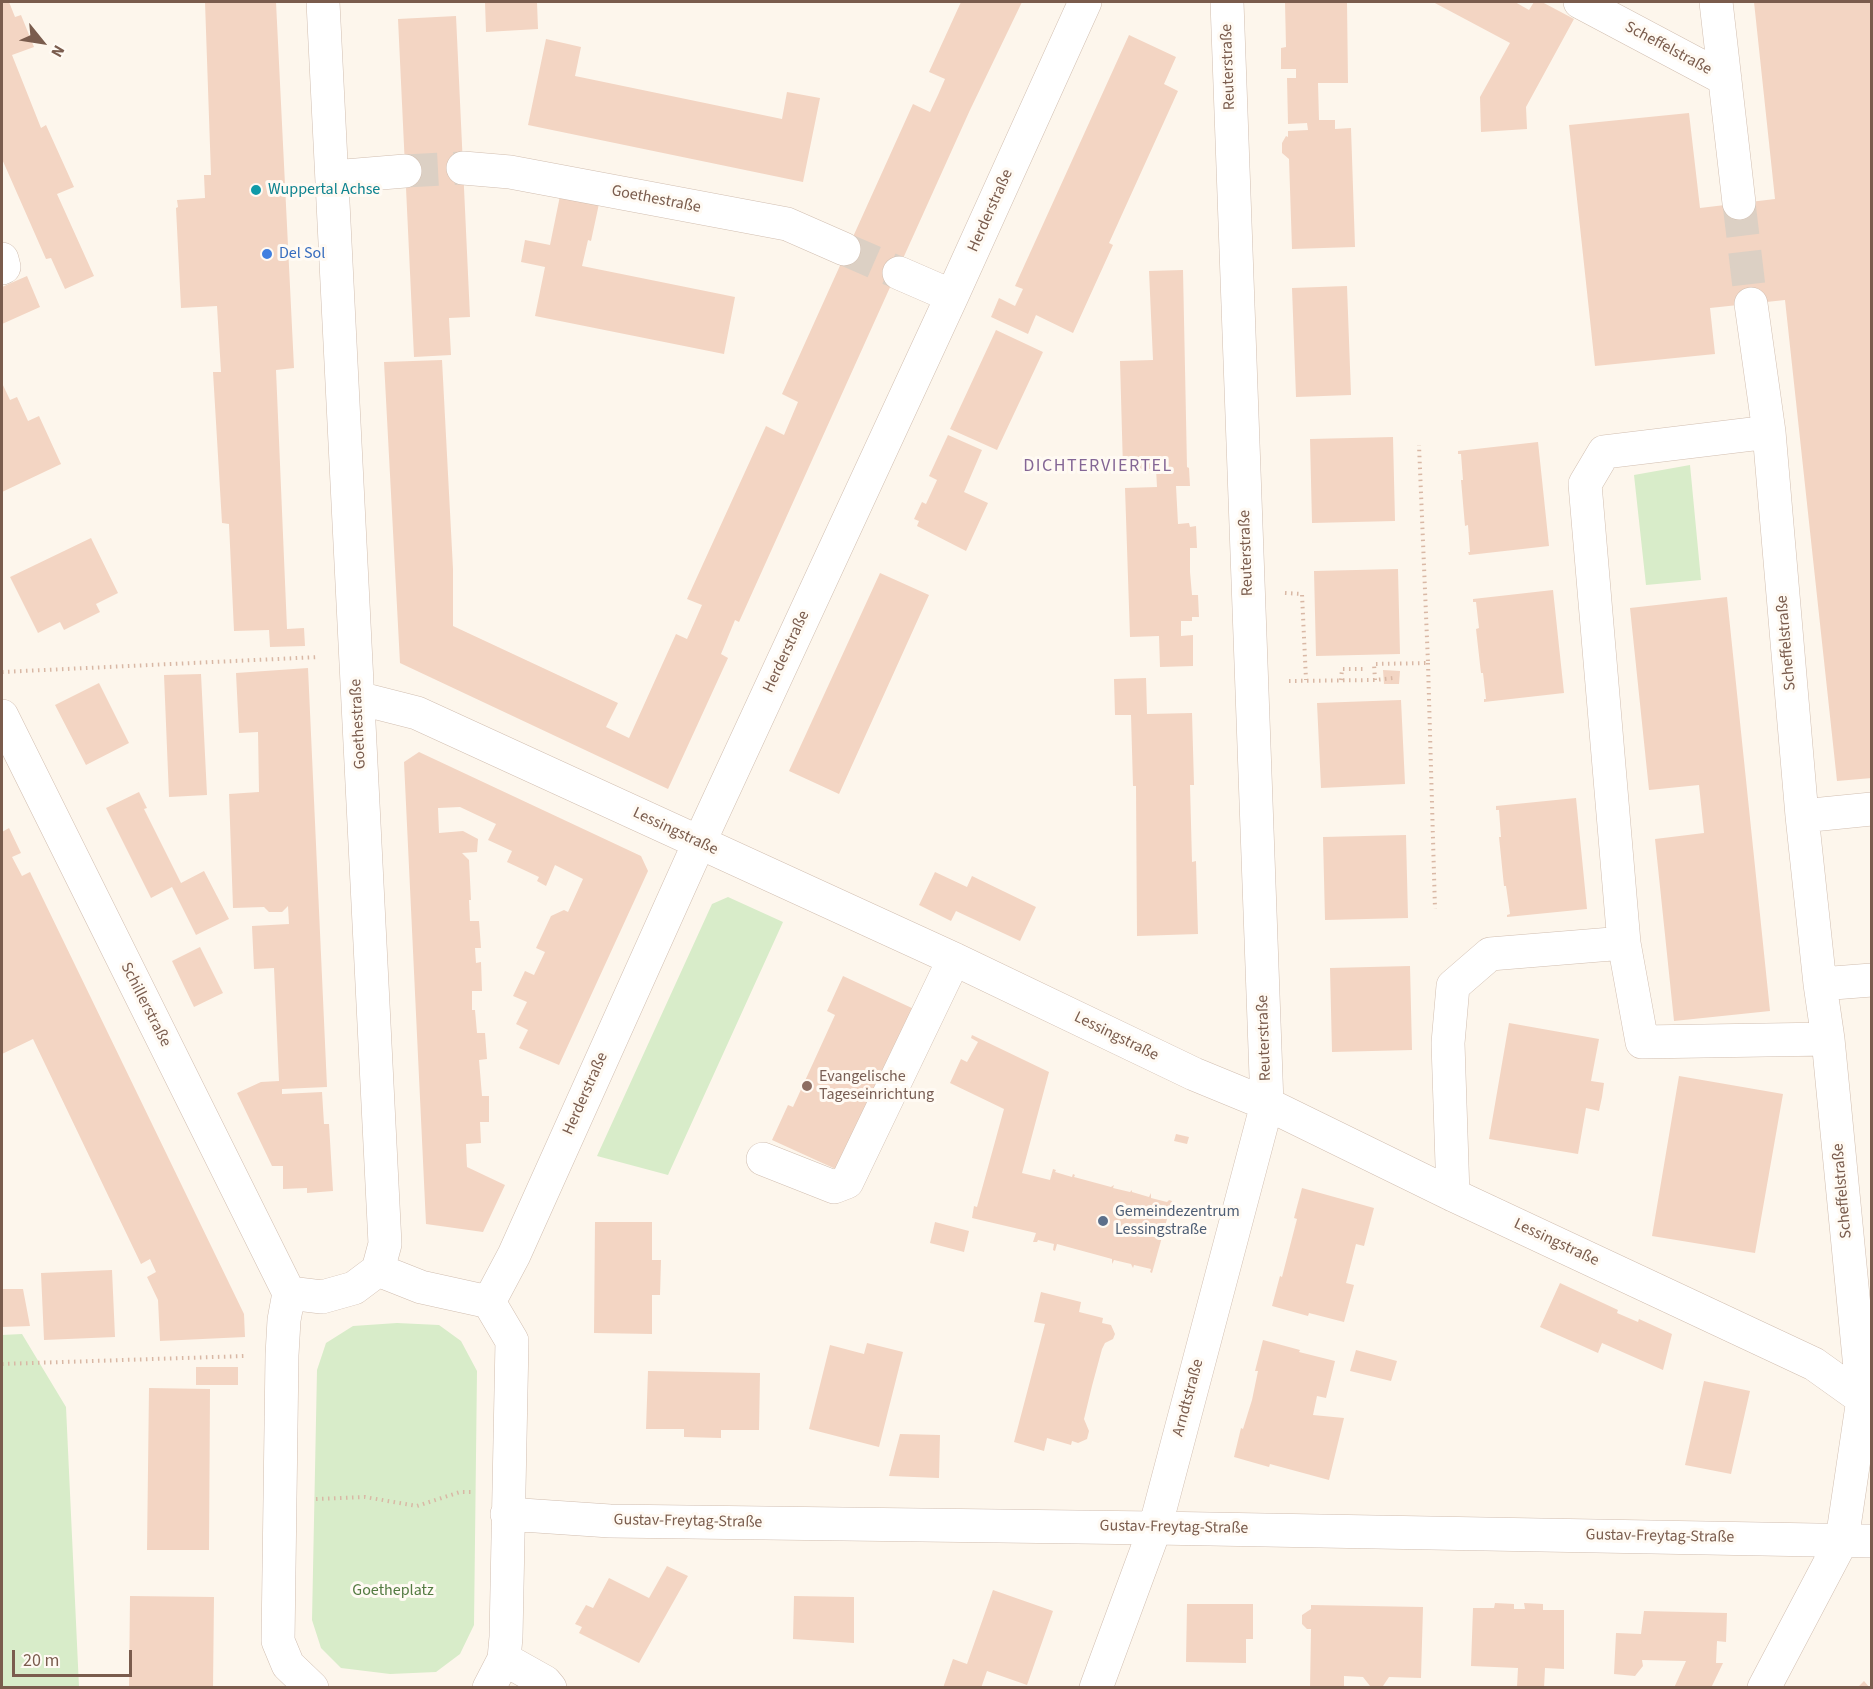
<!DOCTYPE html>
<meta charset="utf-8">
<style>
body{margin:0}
#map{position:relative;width:1873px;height:1689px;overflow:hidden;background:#fdf6ec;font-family:"Source Sans 3",sans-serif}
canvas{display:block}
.frame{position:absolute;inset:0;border:3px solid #7a5c4d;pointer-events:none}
.north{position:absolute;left:12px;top:12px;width:60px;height:60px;-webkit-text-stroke:4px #fffaf3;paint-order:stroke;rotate:120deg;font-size:16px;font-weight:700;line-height:24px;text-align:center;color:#7a5c4d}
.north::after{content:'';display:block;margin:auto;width:21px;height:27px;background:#7a5c4d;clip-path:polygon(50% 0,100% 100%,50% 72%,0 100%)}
.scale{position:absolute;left:12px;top:1650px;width:120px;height:27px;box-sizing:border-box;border:3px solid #7a5c4d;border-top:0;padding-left:8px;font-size:18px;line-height:21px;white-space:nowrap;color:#7a5c4d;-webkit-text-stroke:4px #fffaf3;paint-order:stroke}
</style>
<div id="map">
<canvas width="1873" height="1689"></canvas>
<div class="frame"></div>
<div class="north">N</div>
<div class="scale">20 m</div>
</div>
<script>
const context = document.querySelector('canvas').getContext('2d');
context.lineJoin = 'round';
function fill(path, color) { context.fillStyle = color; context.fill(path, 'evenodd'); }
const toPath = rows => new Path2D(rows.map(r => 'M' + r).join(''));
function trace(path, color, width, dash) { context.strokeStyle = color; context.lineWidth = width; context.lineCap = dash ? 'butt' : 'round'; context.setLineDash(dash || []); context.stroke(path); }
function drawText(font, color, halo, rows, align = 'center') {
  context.font = font + ' "Source Sans 3",sans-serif'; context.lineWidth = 6; context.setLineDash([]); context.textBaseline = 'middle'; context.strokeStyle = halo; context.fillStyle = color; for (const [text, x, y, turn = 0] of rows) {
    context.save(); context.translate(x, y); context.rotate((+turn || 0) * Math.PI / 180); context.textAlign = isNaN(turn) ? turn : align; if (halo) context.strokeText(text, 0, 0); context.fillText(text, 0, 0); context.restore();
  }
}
const green = toPath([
 [1690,465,1701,580,1646,585,1634,475],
 [728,897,783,922,668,1175,597,1156,712,904],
 [397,1323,439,1325,461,1341,477,1371,474,1625,460,1654,436,1672,390,1674,341,1668,321,1648,312,1620,317,1370,326,1343,353,1326],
 [22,1334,66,1407,79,1687,2,1687,2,1335]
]);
const building = toPath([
 [2,2,9,2,15,17,21,15,34,47,12,55,41,128,46,125,74,187,57,194,94,276,65,289,51,258,46,259,2,159],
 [205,2,276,2,294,368,276,370,287,629,304,628,305,646,270,647,269,630,234,631,229,524,222,523,213,372,221,372,217,306,181,308,176,208,178,207,177,200,205,198,204,175,211,175],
 [485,2,537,2,538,29,486,32],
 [961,2,1022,2,970,110,739,622,735,620,721,654,728,658,668,789,400,663,384,362,442,360,453,569,453,626,618,703,606,727,629,738,676,634,687,639,695,621,702,605,687,599,766,426,784,435,798,402,782,394,913,104,930,112,938,95,945,79,929,72],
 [1285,2,1347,2,1348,83,1318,83,1319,120,1335,120,1335,129,1351,128,1355,247,1292,249,1289,159,1282,153,1282,143,1286,136,1288,137,1288,131,1308,130,1307,123,1288,124,1287,78,1296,78,1296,69,1281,69,1281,48,1286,47],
 [1433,2,1515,2,1529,10,1534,2,1542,2,1574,19,1526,107,1527,129,1481,132,1480,97,1510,43],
 [1754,2,1872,2,1872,778,1837,781,1785,300,1710,308,1715,354,1595,366,1569,125,1689,113,1700,208,1775,199],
 [456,16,470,317,449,318,451,355,414,357,398,19],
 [1129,35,1176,57,1164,84,1178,91,1109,243,1113,245,1073,333,1036,315,1028,334,991,317,999,298,1015,306,1023,289,1015,286],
 [546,39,581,47,575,76,782,119,787,92,820,98,803,182,528,125],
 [561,191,600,199,591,241,588,240,582,266,735,297,724,354,535,316,545,267,521,262,525,240,550,245],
 [1183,270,1187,467,1189,468,1190,486,1176,486,1178,524,1189,523,1190,527,1196,526,1197,548,1190,548,1190,572,1192,595,1198,595,1199,617,1192,617,1192,621,1181,621,1181,636,1193,635,1193,666,1160,667,1159,636,1130,637,1125,488,1157,487,1156,469,1123,469,1120,361,1153,360,1149,271],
 [27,276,40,307,2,324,2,287],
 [1347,286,1351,395,1296,397,1292,288],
 [996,330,1043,352,997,450,950,429],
 [2,383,10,400,17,397,28,421,39,416,61,464,2,492],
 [948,435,982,450,964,492,988,503,966,551,917,526,919,521,914,519,922,502,926,504,937,480,929,476],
 [1393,437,1395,521,1312,523,1310,439],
 [1538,442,1549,546,1469,555,1468,552,1470,552,1468,525,1465,526,1461,480,1463,480,1461,454,1458,454,1458,451],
 [91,538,118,593,96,604,100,612,64,630,60,622,38,633,10,577],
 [1398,569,1400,654,1316,656,1314,571],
 [880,573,929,595,839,794,789,771],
 [1553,590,1564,693,1484,702,1484,699,1486,699,1483,673,1481,673,1476,629,1479,628,1476,602,1473,602,1473,599],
 [1727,597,1770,1011,1674,1021,1655,839,1704,833,1699,785,1649,790,1630,608],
 [308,668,327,1087,282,1089,282,1094,322,1092,324,1124,329,1124,333,1191,307,1193,307,1188,283,1189,283,1166,272,1166,237,1093,261,1082,279,1081,274,968,254,969,252,926,289,924,288,906,282,912,269,912,264,907,233,908,229,794,259,792,258,732,239,733,236,673],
 [1383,670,1400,671,1399,684,1384,684],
 [201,674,207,795,169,797,164,675],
 [1146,678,1147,714,1192,713,1194,785,1190,785,1192,862,1196,861,1198,934,1137,936,1136,786,1133,786,1131,715,1115,715,1114,679],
 [99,683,129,743,86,765,55,705],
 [1401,700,1405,784,1321,788,1317,703],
 [419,752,641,856,648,871,559,1065,519,1048,528,1030,516,1024,527,1002,513,996,525,971,534,975,545,952,536,948,551,916,564,910,568,912,583,879,555,865,546,886,537,881,539,877,507,862,512,851,488,840,496,824,460,807,438,808,439,833,463,831,478,839,477,852,462,853,469,860,471,900,469,900,470,921,479,921,481,948,475,948,476,963,481,962,482,991,472,991,472,1010,475,1010,477,1033,485,1033,487,1059,479,1060,482,1096,489,1096,489,1122,480,1122,481,1143,466,1144,467,1167,505,1185,483,1232,426,1224,404,762],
 [139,792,147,808,144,809,181,883,204,871,229,919,196,935,172,887,151,898,106,808],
 [1576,798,1587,909,1507,917,1507,915,1510,914,1506,886,1504,886,1499,837,1501,837,1499,810,1496,810,1496,806],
 [9,828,21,853,12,857,22,876,30,872,244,1314,245,1337,160,1341,158,1300,147,1277,156,1272,150,1259,141,1264,33,1039,2,1054,2,832],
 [1406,835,1408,918,1325,920,1323,837],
 [935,872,967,887,972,876,1036,907,1020,941,956,911,951,921,919,905],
 [200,947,223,993,194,1007,172,961],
 [1410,966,1412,1050,1332,1052,1330,968],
 [843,976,914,1009,840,1171,772,1140,788,1105,793,1107,835,1015,827,1011],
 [1509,1023,1599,1039,1591,1081,1604,1083,1602,1097,1599,1111,1586,1108,1578,1154,1489,1139],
 [972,1035,1049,1072,1022,1173,1050,1180,1053,1169,1056,1170,1055,1172,1072,1177,1073,1174,1075,1175,1074,1177,1111,1187,1114,1185,1113,1188,1130,1192,1132,1190,1132,1192,1149,1197,1151,1193,1151,1198,1167,1202,1169,1200,1172,1201,1152,1273,1150,1272,1151,1269,1134,1265,1133,1268,1131,1264,1114,1260,1112,1264,1112,1259,1057,1244,1055,1251,1053,1250,1054,1244,1038,1240,1037,1242,1033,1242,1036,1233,972,1218,974,1206,977,1207,1004,1109,950,1083,961,1059,967,1062,978,1042,971,1038],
 [1679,1076,1783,1094,1755,1253,1652,1236],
 [1176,1134,1189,1137,1187,1144,1174,1141],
 [1302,1188,1374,1208,1364,1246,1356,1244,1346,1283,1354,1285,1344,1322,1309,1313,1308,1316,1272,1306,1280,1276,1282,1277,1297,1219,1294,1218],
 [595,1222,652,1222,652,1260,661,1260,660,1295,652,1295,652,1334,594,1333],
 [935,1222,969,1231,964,1252,930,1243],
 [112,1270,115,1337,44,1340,41,1273],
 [1560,1283,1618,1310,1617,1313,1638,1322,1639,1319,1672,1334,1663,1370,1602,1343,1598,1353,1540,1327],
 [2,1289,23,1289,30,1326,2,1327],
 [1041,1292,1081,1302,1079,1312,1103,1318,1102,1323,1111,1325,1115,1334,1113,1339,1105,1343,1102,1349,1092,1386,1084,1419,1089,1431,1087,1439,1078,1443,1072,1441,1071,1445,1047,1438,1044,1451,1014,1442,1045,1324,1034,1322],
 [1263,1340,1300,1350,1299,1352,1335,1361,1326,1398,1317,1396,1313,1415,1344,1418,1329,1480,1270,1464,1269,1467,1234,1457,1241,1428,1243,1429,1252,1400,1258,1371,1255,1371],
 [867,1343,903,1352,879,1447,809,1429,830,1345,864,1354],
 [1356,1350,1397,1361,1391,1381,1350,1371],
 [196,1367,238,1367,238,1385,196,1385],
 [648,1371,760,1373,759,1430,721,1430,721,1438,684,1437,684,1429,646,1429],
 [1704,1381,1750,1391,1731,1474,1685,1465],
 [149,1388,210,1389,209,1550,147,1550],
 [900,1434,940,1435,939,1478,889,1476],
 [667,1566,688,1576,639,1663,579,1633,582,1627,575,1624,586,1605,593,1608,609,1578,649,1598],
 [993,1590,1053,1611,1027,1685,987,1671,981,1688,943,1688,953,1659,967,1664],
 [130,1596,214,1597,213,1688,129,1688],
 [794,1596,854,1597,854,1643,793,1639],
 [1495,1603,1514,1604,1514,1609,1525,1609,1524,1603,1543,1604,1543,1610,1564,1610,1564,1669,1545,1668,1544,1688,1517,1687,1518,1668,1471,1666,1473,1608,1494,1608],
 [1187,1604,1253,1604,1253,1639,1246,1639,1246,1663,1186,1662],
 [1311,1605,1423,1607,1421,1678,1389,1677,1383,1686,1370,1686,1363,1677,1344,1676,1344,1688,1310,1688,1311,1629,1307,1629,1302,1624,1302,1615,1311,1609],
 [1644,1611,1727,1613,1726,1642,1717,1641,1716,1663,1723,1663,1711,1688,1674,1688,1686,1661,1642,1660,1643,1666,1635,1676,1614,1674,1616,1633,1641,1634],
 [1864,1681,1870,1688,1857,1688]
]);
const minorTunnel = toPath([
 [405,171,463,168],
 [1739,203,1751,304],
 [844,249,899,273]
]);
const path = toPath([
 [1285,593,1302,594,1306,680],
 [1428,663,1435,909],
 [2,672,319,657],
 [1341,680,1342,669,1364,669],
 [1375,680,1374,664,1428,663,1419,445],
 [1289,681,1375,680,1393,678],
 [2,1364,245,1356],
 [316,1499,365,1497,417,1506,460,1492,473,1492]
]);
const minor = toPath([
 [323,2,385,1244,378,1270],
 [1580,2,1725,79],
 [1716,2,1739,203],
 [463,168,510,172,787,224,844,249],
 [333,177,405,171],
 [2,259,4,267,2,268],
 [899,273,952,296],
 [1751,304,1769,432,1802,816,1820,984,1828,1039,1863,1399,1842,1540,1764,1688],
 [1769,432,1604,452,1585,484,1624,943,1642,1042,1828,1039],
 [358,698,417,713,954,959,1194,1074,1267,1104,1453,1195,1814,1364,1863,1399,1872,1402],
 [2,716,289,1293],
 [1802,816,1872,809],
 [1820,984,1872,980],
 [763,1159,834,1187,847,1182,954,959],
 [1453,1195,1448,1043,1453,986,1490,954,1624,943],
 [378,1270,421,1287,489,1302,512,1341,506,1637,504,1659,489,1688],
 [289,1293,284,1320,282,1355,278,1641,288,1665,312,1688],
 [289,1293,322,1297,354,1288,378,1270],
 [489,1302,514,1255,699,843,952,296,1085,2],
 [507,1514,610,1521,1155,1528,1872,1541],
 [504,1659,545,1682,550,1688],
 [1096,1688,1155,1528,1267,1104,1227,2]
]);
const markers = [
 [256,190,6,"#0f9aa8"],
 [267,254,6,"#3f7fe0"],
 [807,1086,6,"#8d6e63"],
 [1103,1221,6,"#5c6f8a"]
];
const streetNames = [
 ["Scheffelstraße",1668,49,28],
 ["Reuterstraße",1229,67,-92],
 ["Goethestraße",656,200,11],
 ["Herderstraße",991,211,-66],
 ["Reuterstraße",1247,553,-92],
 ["Scheffelstraße",1787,643,-95],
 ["Herderstraße",787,652,-65],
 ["Goethestraße",359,724,-93],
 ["Lessingstraße",675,832,25],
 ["Schillerstraße",145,1005,63],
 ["Lessingstraße",1116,1037,26],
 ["Reuterstraße",1265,1038,-92],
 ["Herderstraße",586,1094,-66],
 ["Scheffelstraße",1843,1191,-95],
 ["Lessingstraße",1556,1243,25],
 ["Arndtstraße",1189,1398,-75],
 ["Gustav-Freytag-Straße",688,1522,1],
 ["Gustav-Freytag-Straße",1174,1528,1],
 ["Gustav-Freytag-Straße",1660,1537,1]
];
const cultureNames = [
 ["Wuppertal Achse",268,190]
];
const shopNames = [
 ["Del Sol",279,254]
];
const educationNames = [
 ["Evangelische",819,1077],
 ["Tageseinrichtung",819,1095]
];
const serviceNames = [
 ["Gemeindezentrum",1115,1212],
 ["Lessingstraße",1115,1230]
];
const parkNames = [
 ["Goetheplatz",393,1591]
];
const neighbourhoodNames = [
 ["DICHTERVIERTEL",1098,467]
];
fill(green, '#d8ecc9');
fill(building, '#f3d5c3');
trace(minorTunnel, '#dcd0c4', 33, [33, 16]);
trace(minor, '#d1beb0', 34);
trace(path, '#d9b8a5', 4, [1.5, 4.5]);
trace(minor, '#fff', 33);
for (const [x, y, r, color] of markers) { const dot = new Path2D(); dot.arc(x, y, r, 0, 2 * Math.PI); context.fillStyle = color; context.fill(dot); trace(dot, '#fffaf3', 2); }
drawText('16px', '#7a5c4d', '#fffaf3', streetNames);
drawText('16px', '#0d838f', '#fffaf3', cultureNames, 'left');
drawText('16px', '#366cbe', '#fffaf3', shopNames, 'left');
drawText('16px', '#785e54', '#fffaf3', educationNames, 'left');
drawText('16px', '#4e5e75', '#fffaf3', serviceNames, 'left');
drawText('16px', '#537a41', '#fffaf3', parkNames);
context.letterSpacing = '1.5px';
drawText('18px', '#846695', '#fffaf3', neighbourhoodNames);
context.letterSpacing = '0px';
</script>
